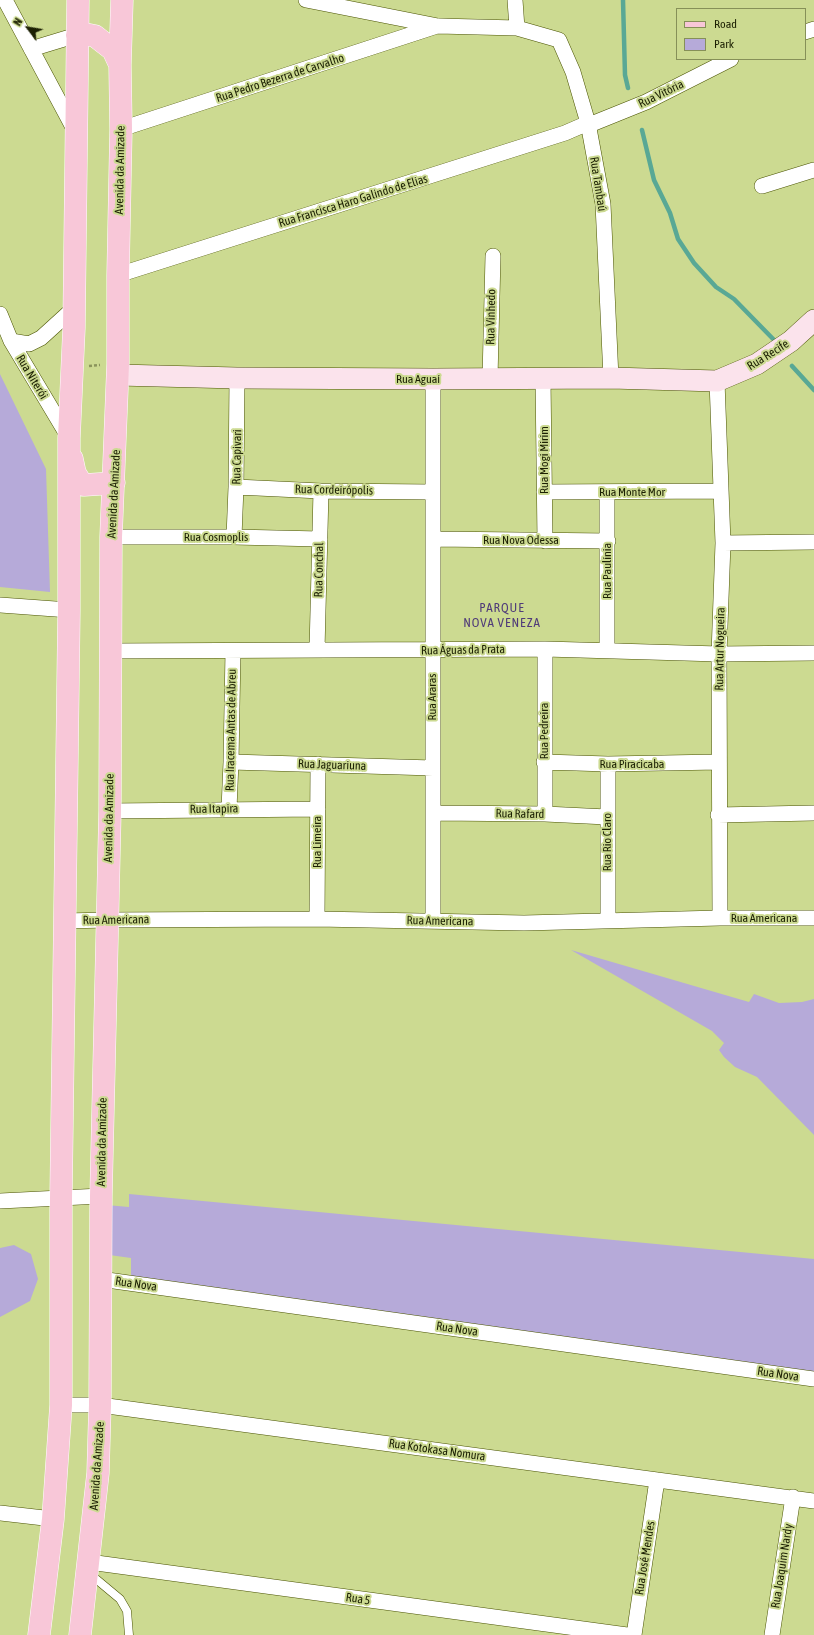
<!DOCTYPE html>
<meta charset="utf-8">
<style>
body{margin:0}
#map{position:relative;width:814px;height:1635px;overflow:hidden;background:#ccda91;font-family:"Asap Condensed",sans-serif}
canvas{display:block}
.legend{position:absolute;left:676px;top:8px;width:130px;height:52px;box-sizing:border-box;background:#ccda91;border:1px solid #869058;margin:0;padding:5px 7px;list-style:none;font-size:12px;color:#1c2003}
.legend li{display:flex;align-items:center;gap:8px;height:20px}
.legend b{width:20px;border:1px solid #869058}
.north{position:absolute;left:8px;top:8px;width:40px;height:40px;-webkit-text-stroke:3px #ccda91;paint-order:stroke;rotate:301deg;font-size:11px;font-weight:700;line-height:16px;text-align:center;color:#1c2003}
.north::after{content:'';display:block;margin:auto;width:14px;height:18px;background:#1c2003;clip-path:polygon(50% 0,100% 100%,50% 72%,0 100%)}
</style>
<div id="map">
<canvas width="814" height="1635"></canvas>
<ul class="legend">
<li><b style="height:5px;background:#f8c7d8"></b>Road</li>
<li><b style="height:11px;background:#b6aad9"></b>Park</li>
</ul>
<div class="north">N</div>
</div>
<script>
const context = document.querySelector('canvas').getContext('2d');
context.lineJoin = 'round';
function fill(path, color) { context.fillStyle = color; context.fill(path, 'evenodd'); }
const toPath = rows => new Path2D(rows.map(r => 'M' + r).join(''));
function trace(path, color, width, dash) { context.strokeStyle = color; context.lineWidth = width; context.lineCap = dash ? 'butt' : 'round'; context.setLineDash(dash || []); context.stroke(path); }
function drawText(font, color, halo, rows, align = 'center') {
  context.font = font + ' "Asap Condensed",sans-serif'; context.lineWidth = 4; context.setLineDash([]); context.textBaseline = 'middle'; context.strokeStyle = halo; context.fillStyle = color; for (const [text, x, y, turn = 0] of rows) {
    context.save(); context.translate(x, y); context.rotate((+turn || 0) * Math.PI / 180); context.textAlign = isNaN(turn) ? turn : align; if (halo) context.strokeText(text, 0, 0); context.fillText(text, 0, 0); context.restore();
  }
}
const green = toPath([
 [0,374,46,469,50,592,0,587],
 [571,950,749,1002,754,994,779,1003,802,1002,814,999,814,1135,757,1077,735,1067,724,1057,719,1050,724,1043,712,1031],
 [129,1194,814,1259,814,1375,131,1278,131,1258,102,1254,106,1205,129,1207],
 [14,1245,31,1254,38,1279,30,1301,0,1317,0,1248]
]);
const stream = toPath([
 [623,0,625,75,628,88],
 [642,130,654,180,670,213,678,239,694,263,716,287,734,299,777,343],
 [792,366,814,390]
]);
const path = toPath([
 [89,366,100,365]
]);
const lane = toPath([
 [90,1574,120,1599,127,1611,129,1635]
]);
const street = toPath([
 [5,0,75,131],
 [306,0,438,26,517,28,559,40,573,72,588,123,603,204,611,378],
 [515,0,517,28],
 [805,32,814,29],
 [31,49,77,35],
 [121,129,437,26],
 [762,186,814,170],
 [118,275,565,133,588,123,594,123,646,102,731,59],
 [0,314,11,341,69,438],
 [11,341,29,344,41,338,74,308],
 [490,378,493,256],
 [433,379,433,920],
 [543,379,545,541],
 [717,381,723,543,719,654,720,918],
 [236,487,321,491,432,492],
 [544,492,720,491],
 [111,537,234,537,320,539],
 [234,537,236,487,237,378],
 [434,539,608,541],
 [723,543,814,542],
 [0,605,69,610],
 [317,650,321,491],
 [607,650,607,492],
 [111,651,545,649,719,654,814,653],
 [231,762,433,768],
 [544,762,608,764,719,762],
 [229,809,231,762,233,651],
 [110,811,318,809],
 [434,813,545,814,607,817],
 [545,814,545,649],
 [718,815,814,813],
 [317,919,318,764],
 [608,920,608,764],
 [65,921,107,920,317,919,524,923,720,918,814,918],
 [0,1201,101,1196],
 [100,1279,814,1379],
 [61,1405,100,1405,814,1501],
 [0,1513,53,1519],
 [89,1562,627,1635],
 [634,1635,657,1480],
 [772,1635,793,1497]
]);
const secondary = toPath([
 [118,375,237,378,433,379,611,378,717,381,757,364,791,341,814,320]
]);
const primary = toPath([
 [77,35,85,34,95,36,113,50,120,65],
 [72,459,75,473,80,481,84,485,114,483],
 [39,1635,53,1519,61,1405,61,1198,69,610,69,438,74,328,78,0],
 [80,1635,98,1473,100,1405,101,1196,110,811,111,537,118,364,118,275,121,129,120,65,122,0]
]);
const streetNames = [
 ["Rua Pedro Bezerra de Carvalho",280,78,-18],
 ["Rua Vitória",661,94,-26],
 ["Avenida da Amizade",120,170,-89],
 ["Rua Tambaú",598,184,81],
 ["Rua Francisca Haro Galindo de Elias",353,201,-17],
 ["Rua Vinhedo",491,317,-89],
 ["Rua Recife",768,355,-32],
 ["Rua Niterói",32,377,59],
 ["Rua Aguaí",418,379],
 ["Rua Capivari",237,457,-89],
 ["Rua Mogi Mirim",544,460,-90],
 ["Rua Cordeirópolis",334,490,1],
 ["Rua Monte Mor",632,492],
 ["Avenida da Amizade",114,494,-87],
 ["Rua Cosmoplis",216,537],
 ["Rua Nova Odessa",521,540],
 ["Rua Conchal",319,570,-89],
 ["Rua Paulínia",607,571,-90],
 ["Rua Artur Nogueira",720,649,-89],
 ["Rua Águas da Prata",463,650,-1],
 ["Rua Araras",432,697,-90],
 ["Rua Iracema Antas de Abreu",231,730,-89],
 ["Rua Pedreira",544,731,-90],
 ["Rua Piracicaba",632,764],
 ["Rua Jaguariuna",332,765,2],
 ["Rua Itapira",214,809,-1],
 ["Rua Rafard",520,814,1],
 ["Avenida da Amizade",109,818,-89],
 ["Rua Limeira",317,842,-90],
 ["Rua Rio Claro",607,842,-90],
 ["Rua Americana",764,918],
 ["Rua Americana",116,920,-1],
 ["Rua Americana",440,921,1],
 ["Avenida da Amizade",102,1142,-89],
 ["Rua Nova",136,1284,8],
 ["Rua Nova",457,1329,8],
 ["Rua Nova",778,1374,8],
 ["Rua Kotokasa Nomura",437,1450,8],
 ["Avenida da Amizade",97,1466,-86],
 ["Rua José Mendes",645,1558,-81],
 ["Rua Joaquim Nardy",782,1566,-81],
 ["Rua 5",358,1599,8]
];
const neighbourhoodNames = [
 ["PARQUE",502,608],
 ["NOVA VENEZA",502,623]
];
fill(green, '#b6aad9');
trace(stream, '#59a895', 4.5);
trace(lane, '#4a5302', 9);
trace(street, '#4a5302', 16);
trace(secondary, '#4a5302', 22);
trace(primary, '#fff', 23);
trace(path, '#8b955c', 2.5, [3, 2]);
trace(lane, '#fff', 8);
trace(street, '#fff', 15);
trace(secondary, '#fbe3ec', 21);
trace(primary, '#f8c7d8', 22);
drawText('12px', '#1c2003', '#ccda91', streetNames);
context.letterSpacing = '1px';
drawText('13px', '#503c79', '#ccda91', neighbourhoodNames);
context.letterSpacing = '0px';
</script>
